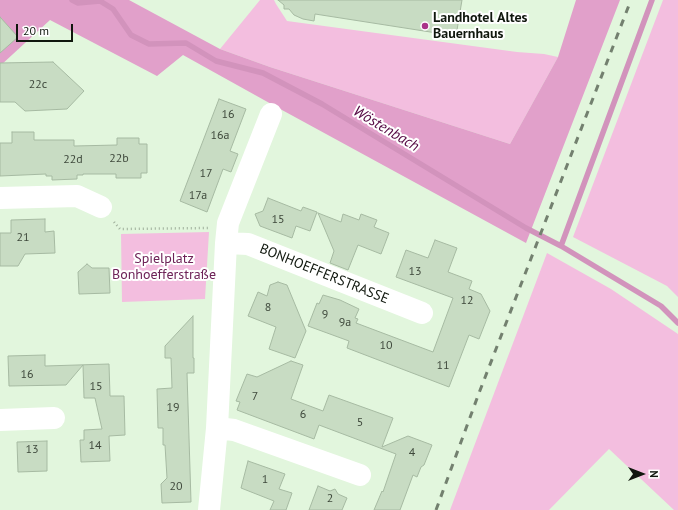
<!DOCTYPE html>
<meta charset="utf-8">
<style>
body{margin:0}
#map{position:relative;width:678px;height:510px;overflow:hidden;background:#e2f6dd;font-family:"PT Sans",sans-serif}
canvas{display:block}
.north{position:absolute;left:622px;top:454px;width:40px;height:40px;-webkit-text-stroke:3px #fff;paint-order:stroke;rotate:90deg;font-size:11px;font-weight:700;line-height:16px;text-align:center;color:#10170e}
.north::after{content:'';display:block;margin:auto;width:14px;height:18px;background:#10170e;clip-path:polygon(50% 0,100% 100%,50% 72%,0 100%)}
.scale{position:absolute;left:16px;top:24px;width:57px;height:18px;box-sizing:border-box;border:2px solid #10170e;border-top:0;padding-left:5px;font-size:12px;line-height:14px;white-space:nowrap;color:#10170e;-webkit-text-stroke:3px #fff;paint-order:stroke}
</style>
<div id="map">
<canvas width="678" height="510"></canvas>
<div class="north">N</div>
<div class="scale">20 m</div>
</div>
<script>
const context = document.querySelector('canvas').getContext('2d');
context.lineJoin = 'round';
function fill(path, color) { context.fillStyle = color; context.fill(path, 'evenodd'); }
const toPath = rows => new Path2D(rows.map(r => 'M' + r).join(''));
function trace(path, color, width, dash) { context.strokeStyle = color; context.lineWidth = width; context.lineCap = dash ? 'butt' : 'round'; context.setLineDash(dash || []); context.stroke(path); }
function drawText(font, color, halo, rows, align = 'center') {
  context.font = font + ' "PT Sans",sans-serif'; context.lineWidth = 4; context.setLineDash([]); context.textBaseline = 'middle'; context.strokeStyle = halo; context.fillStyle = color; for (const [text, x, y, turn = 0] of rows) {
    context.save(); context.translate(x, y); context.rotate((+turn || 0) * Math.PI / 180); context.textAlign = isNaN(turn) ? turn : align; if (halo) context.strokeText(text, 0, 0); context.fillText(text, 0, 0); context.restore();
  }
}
const green = toPath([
 [260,0,274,0,276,4,287,21,517,52,544,54,558,57,510,144,270,67,220,49],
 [663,0,678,0,678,297,667,286,573,237],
 [209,232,205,299,122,302,121,234],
 [547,253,611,289,678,334,678,510,674,510,609,449,549,510,450,510]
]);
const forest = toPath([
 [0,0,129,0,220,49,270,67,510,144,558,57,576,0,620,0,526,243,282,110,183,55,157,76,50,20,0,66]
]);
const stream = toPath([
 [72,0,78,3,100,1,113,9,131,35,149,44,186,43,216,61,263,73,322,104,526,228,561,246,661,306,678,323],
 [561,246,652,0]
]);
const building = toPath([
 [278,0,462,0,456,36,315,14,314,21,303,19,294,15,289,9,284,9,284,5,278,0],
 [0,17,18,37,0,53,0,17],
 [53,62,84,91,67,109,25,111,15,102,0,102,0,63,53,62],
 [219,99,246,109,230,151,238,154,231,172,223,169,207,212,180,201,219,99],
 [12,132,34,132,34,140,74,140,74,146,117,145,117,138,139,138,139,144,147,144,147,173,141,173,141,178,116,178,116,174,83,174,83,175,77,175,77,179,52,180,52,176,46,176,46,174,0,176,0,143,12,143,12,132],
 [268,198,301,211,303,207,317,212,310,231,296,226,292,238,260,226,255,214,263,211,268,198],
 [318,213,341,222,343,214,359,220,361,214,377,220,374,227,389,233,381,254,358,245,348,270,330,263,334,251,318,213],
 [45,219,45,232,54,231,55,253,25,254,18,266,0,266,0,233,11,233,11,220,45,219],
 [435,240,457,248,448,272,472,281,469,289,481,294,490,311,479,339,469,335,449,387,347,348,349,341,308,326,317,303,319,304,323,295,340,300,359,309,355,318,358,319,356,323,433,352,453,298,396,277,406,250,428,258,435,240],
 [87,264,92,268,109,268,110,293,79,294,78,272,87,264],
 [278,282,287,285,306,331,295,358,269,349,276,327,248,316,258,292,267,296,270,285,278,282],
 [193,316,193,358,194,358,194,373,187,373,191,502,162,503,161,484,167,478,165,445,163,445,163,428,158,428,157,389,172,388,171,358,165,358,165,346,193,316],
 [45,355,45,366,109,364,110,396,124,396,125,435,109,436,110,461,81,462,80,440,84,440,84,430,102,429,95,398,84,398,83,365,66,385,9,386,8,356,45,355],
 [291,361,303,365,291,399,323,411,329,395,393,418,382,447,408,436,432,445,424,465,421,467,417,477,413,475,400,510,374,510,382,491,383,492,396,454,319,425,314,439,237,410,240,402,236,401,247,374,257,377,291,361],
 [47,441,47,471,18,472,17,442,47,441],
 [248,461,285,474,279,489,292,493,286,510,270,510,274,501,241,488,248,461],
 [318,486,330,491,335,489,338,494,347,498,342,510,309,510,318,486]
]);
const path = toPath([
 [114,222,120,229,208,228]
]);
const minor = toPath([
 [0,198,77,196,101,207],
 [226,243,228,223,271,114],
 [0,420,54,418],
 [217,428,234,430,360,475],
 [209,510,217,428,226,243,248,244,422,313]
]);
const rail = toPath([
 [436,510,479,393,631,0]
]);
const markers = [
 [425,26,4,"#aa3389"]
];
const numberNames = [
 ["22c",38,85],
 ["16",228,115],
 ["16a",220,136],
 ["22b",119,159],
 ["22d",73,160],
 ["17",206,174],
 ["17a",198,196],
 ["15",278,220],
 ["21",23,238],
 ["13",415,272],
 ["12",467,301],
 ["8",268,308],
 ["9",325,315],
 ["9a",345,323],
 ["10",386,346],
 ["11",443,366],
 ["16",27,375],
 ["15",96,387],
 ["7",255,397],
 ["19",173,408],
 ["6",303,415],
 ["5",360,423],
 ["14",95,446],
 ["13",32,450],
 ["4",412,453],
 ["1",265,480],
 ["20",176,487],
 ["2",330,499]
];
const poiNames = [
 ["Landhotel Altes",433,18],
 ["Bauernhaus",433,34]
];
const parkNames = [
 ["Spielplatz",164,259],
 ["Bonhoefferstraße",164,275]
];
const streetNames = [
 ["BONHOEFFERSTRASSE",324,274,22]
];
const waterNames = [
 ["Wöstenbach",386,129,31]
];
fill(green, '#f3bedf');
fill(forest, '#e1a0ca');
trace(stream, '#d293bc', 5.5);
fill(building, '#c8dcc3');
trace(building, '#a6baa2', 1);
trace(path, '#9eae9a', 2.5, [1, 3]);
trace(minor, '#fff', 22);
trace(rail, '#73806f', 3, [7, 7]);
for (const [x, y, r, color] of markers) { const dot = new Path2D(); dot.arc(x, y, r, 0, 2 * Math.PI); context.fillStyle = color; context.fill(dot); trace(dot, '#fff', 1.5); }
drawText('12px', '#3e483b', null, numberNames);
drawText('bold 14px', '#10170e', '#fff', poiNames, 'left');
drawText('14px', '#6e2358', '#fff', parkNames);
drawText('14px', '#10170e', '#fff', streetNames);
drawText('italic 15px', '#520540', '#fff', waterNames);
</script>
